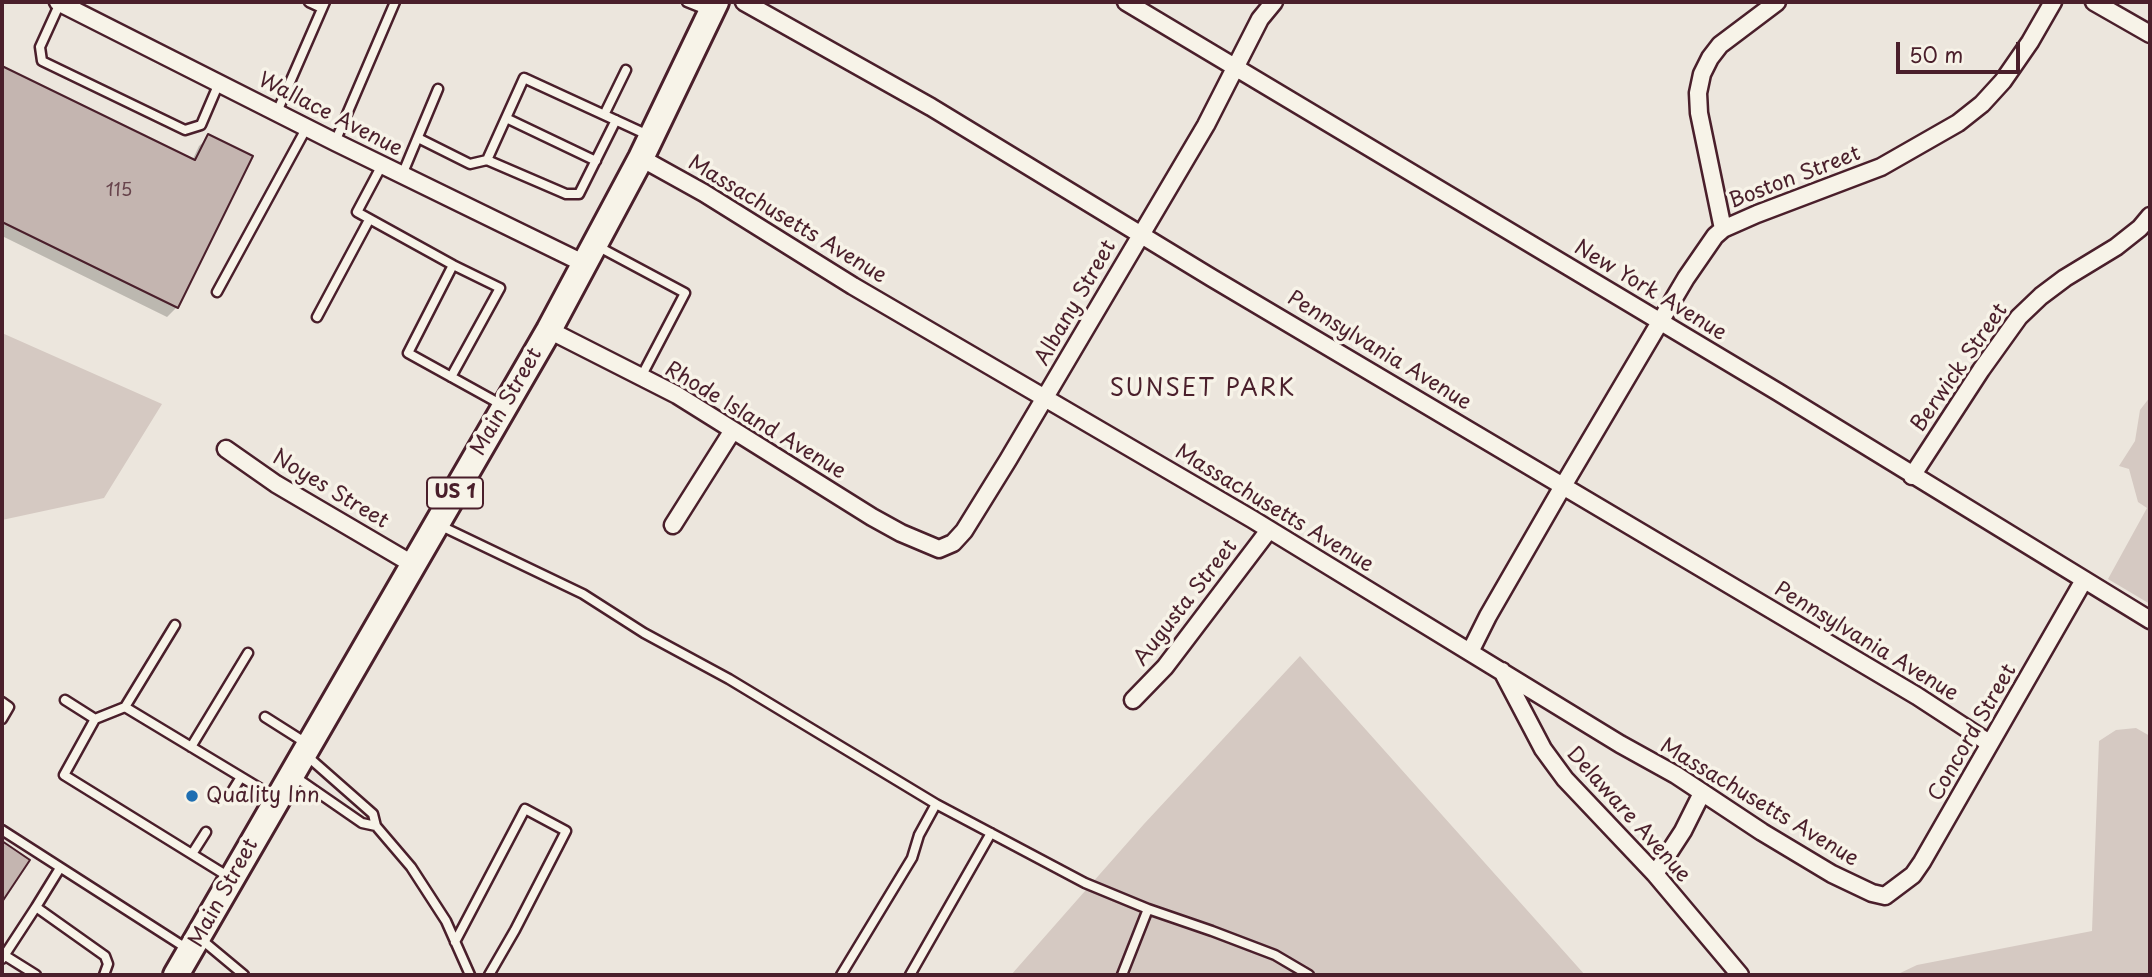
<!DOCTYPE html>
<style>
body{margin:0}
#map{position:relative;width:2152px;height:977px;overflow:hidden;background:#ece6dd;font-family:"Playpen Sans",sans-serif}
canvas{display:block}
.frame{position:absolute;inset:0;border:4px solid #4a1f2b;pointer-events:none}
.scale{position:absolute;left:1896px;top:42px;width:124px;height:32px;box-sizing:border-box;border:4px solid #4a1f2b;border-top:0;padding-left:9px;font-size:21px;line-height:24px;white-space:nowrap;color:#4a1f2b;-webkit-text-stroke:5px #f7f3e8;paint-order:stroke}
</style>
<div id="map">
<canvas width="2152" height="977"></canvas>
<div class="frame"></div>
<div class="scale">50 m</div>
</div>
<script>
const context = document.querySelector('canvas').getContext('2d');
context.lineJoin = 'round';
function fill(path, color) { context.fillStyle = color; context.fill(path, 'evenodd'); }
const toPath = rows => new Path2D(rows.map(r => 'M' + r).join(''));
function trace(path, color, width, dash) { context.strokeStyle = color; context.lineWidth = width; context.lineCap = dash ? 'butt' : 'round'; context.setLineDash(dash || []); context.stroke(path); }
function drawText(font, color, halo, rows, align = 'center') {
  context.font = font + ' "Playpen Sans",sans-serif'; context.lineWidth = 7; context.setLineDash([]); context.textBaseline = 'middle'; context.strokeStyle = halo; context.fillStyle = color; for (const [text, x, y, turn = 0] of rows) {
    context.save(); context.translate(x, y); context.rotate((+turn || 0) * Math.PI / 180); context.textAlign = isNaN(turn) ? turn : align; if (halo) context.strokeText(text, 0, 0); context.fillText(text, 0, 0); context.restore();
  }
}
const green = toPath([
 [2,333,162,404,104,498,2,520],
 [2150,397,2150,604,2108,579,2147,508,2138,502,2129,469,2119,466,2135,441,2140,410],
 [1300,656,1585,975,1011,975,1144,824],
 [2136,728,2150,736,2150,975,1896,975,1917,965,2092,931,2099,741,2116,730]
]);
const shadow = toPath([
 [2,68,192,161,199,146,209,137,177,307,167,317,2,236]
]);
const building = toPath([
 [2,66,195,160,208,134,253,156,178,308,2,222,2,66],
 [2,841,30,860,2,902,2,841]
]);
const lane = toPath([
 [309,2,322,8],
 [687,2,707,10],
 [60,3,40,47,42,61,185,130,201,125,219,83],
 [277,112,325,2],
 [604,115,626,70],
 [506,118,596,161],
 [418,138,470,164,487,160,524,78,650,136],
 [335,142,395,2],
 [487,160,566,194,579,194,616,120],
 [382,165,357,212,453,265,408,353,502,405],
 [402,175,438,89],
 [599,247,685,293,641,377],
 [217,292,307,127],
 [317,317,369,220],
 [451,377,500,288,453,265],
 [439,525,583,594,644,633,729,679,936,804,919,835,912,858,841,975],
 [65,700,95,719],
 [2,702,9,707,2,719],
 [125,707,175,625],
 [265,717,306,743],
 [191,747,248,653],
 [306,755,373,814,376,826,411,867,446,921,470,975],
 [294,776,362,823,376,826],
 [228,798,241,777],
 [936,804,1085,883,1148,909,1122,975],
 [2,830,186,948],
 [192,854,206,832],
 [229,877,64,775,95,719,125,707,276,798],
 [36,907,60,868],
 [1148,909,1212,931,1275,955,1309,975],
 [202,940,244,975],
 [455,942,525,809,566,831,515,930,489,975],
 [4,955,36,975],
 [2,959,36,907,105,956,108,964,104,975],
 [910,975,991,833]
]);
const street = toPath([
 [58,2,335,142,585,264],
 [744,2,931,107,1212,278,1917,696,1989,743],
 [1126,2,1778,392,2150,620],
 [2094,2,2150,34],
 [641,158,704,193,853,286,1252,519,1620,744,1676,775,1762,832,1832,874,1872,893,1885,896,1913,875,1922,862,2084,580],
 [1723,229,1699,113,1698,93,1702,74,1710,58,1720,45,1777,2],
 [549,330,677,395,872,517,901,533,939,549,953,543,964,531,1008,460,1206,125,1260,19,1274,2],
 [226,449,276,484,414,565],
 [1912,476,1981,370,2019,317,2041,296,2065,278,2116,247,2140,228,2150,216],
 [673,525,733,430],
 [1470,652,1488,616,1563,486,1686,278,1715,236,1723,229,1757,214,1881,167,1958,123,1982,104,2003,81,2030,42,2053,2],
 [1502,671,1543,749,1565,779,1655,874,1740,975],
 [1133,700,1165,667,1269,530],
 [1655,874,1683,831,1702,793]
]);
const primary = toPath([
 [176,975,549,330,641,158,716,2]
]);
const markers = [
 [192,796,7,"#1f6fb2"]
];
const numberNames = [
 ["115",119,191]
];
const shields = [
 [455,493,56]
];
const shieldNames = [
 ["US 1",455,493]
];
const streetNames = [
 ["Wallace Avenue",330,115,27],
 ["Boston Street",1795,178,-21],
 ["Massachusetts Avenue",787,220,31],
 ["New York Avenue",1650,291,31],
 ["Albany Street",1076,303,-60],
 ["Pennsylvania Avenue",1379,351,31],
 ["Berwick Street",1960,368,-55],
 ["Main Street",507,402,-60],
 ["Rhode Island Avenue",755,421,31],
 ["Noyes Street",330,490,31],
 ["Massachusetts Avenue",1274,509,31],
 ["Augusta Street",1186,603,-52],
 ["Pennsylvania Avenue",1866,642,31],
 ["Concord Street",1973,733,-60],
 ["Massachusetts Avenue",1759,803,31],
 ["Delaware Avenue",1628,815,48],
 ["Main Street",224,893,-61]
];
const poiNames = [
 ["Quality Inn",206,796]
];
const neighbourhoodNames = [
 ["SUNSET PARK",1203,390]
];
fill(green, '#d5c9c2');
fill(shadow, '#0003');
fill(building, '#c4b5b0');
trace(building, '#4a1f2b', 2);
trace(lane, '#4a1f2b', 13);
trace(street, '#4a1f2b', 21);
trace(primary, '#4a1f2b', 30);
trace(lane, '#f7f3e8', 8);
trace(street, '#f7f3e8', 16);
trace(primary, '#f7f3e8', 24);
for (const [x, y, r, color] of markers) { const dot = new Path2D(); dot.arc(x, y, r, 0, 2 * Math.PI); context.fillStyle = color; context.fill(dot); trace(dot, '#f7f3e8', 2.5); }
drawText('18px', '#68444c', null, numberNames);
for (const [x, y, w] of shields) { const box = new Path2D(); box.roundRect(x - w / 2, y - 15.5, w, 31, 5); context.fillStyle = '#f7f3e8'; context.fill(box); trace(box, '#4a1f2b', 2); }
drawText('bold 19px', '#4a1f2b', null, shieldNames);
drawText('21px', '#4a1f2b', '#f7f3e8', streetNames);
drawText('21px', '#4a1f2b', '#f7f3e8', poiNames, 'left');
context.letterSpacing = '2px';
drawText('23px', '#4a1f2b', '#f7f3e8', neighbourhoodNames);
context.letterSpacing = '0px';
</script>
